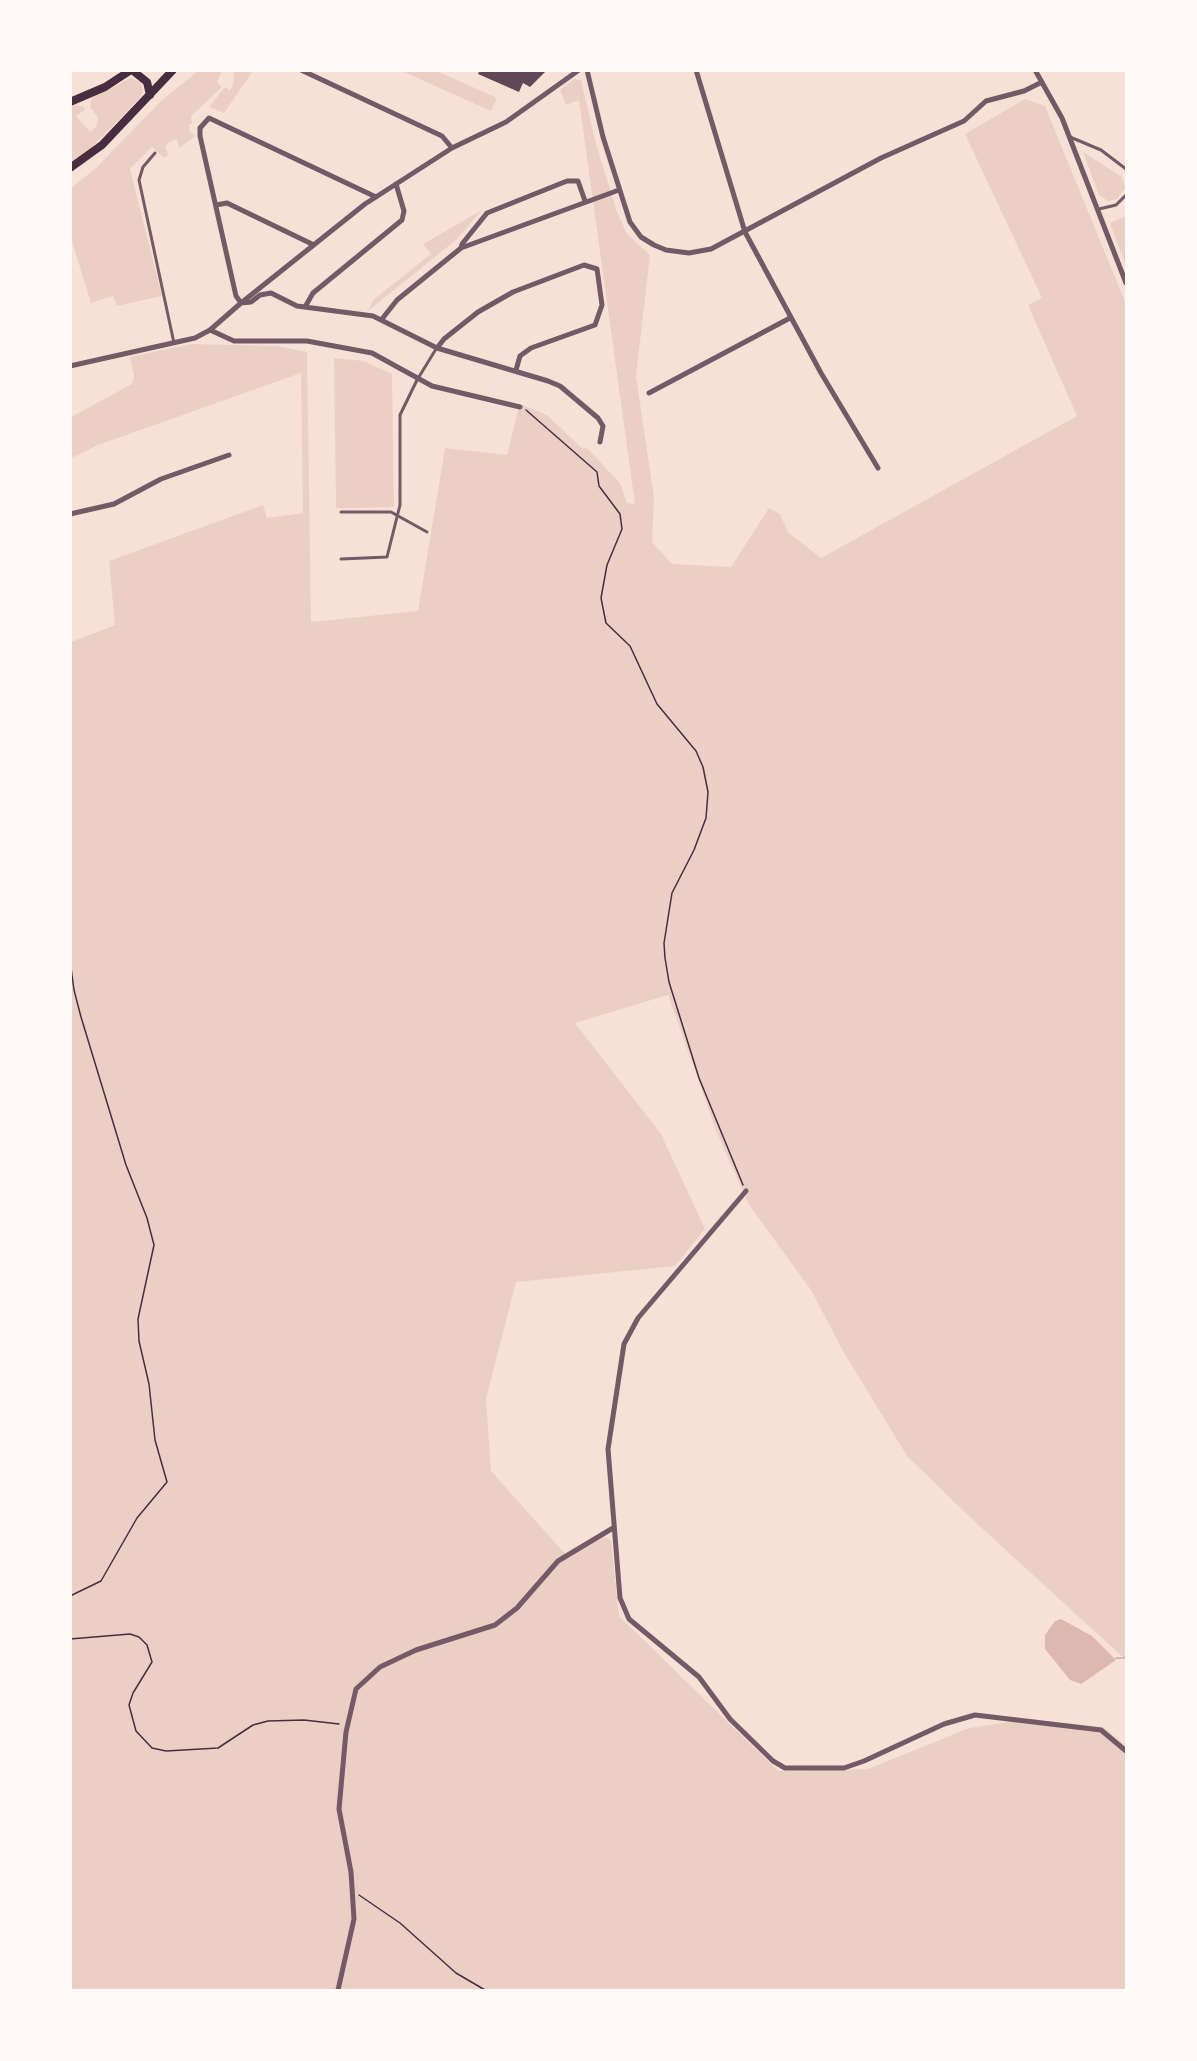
<!DOCTYPE html>
<style>
body{margin:0}
#map{position:relative;width:1197px;height:2061px;overflow:hidden;background:#f7e1d7;font-family:"DM Sans",sans-serif}
canvas{display:block}
.frame{position:absolute;inset:0;border:72px solid #fffaf5;pointer-events:none}
</style>
<div id="map">
<canvas width="1197" height="2061"></canvas>
<div class="frame"></div>
</div>
<script>
const context = document.querySelector('canvas').getContext('2d');
context.lineJoin = 'round';
function fill(path, color) { context.fillStyle = color; context.fill(path, 'evenodd'); }
const toPath = rows => new Path2D(rows.map(r => 'M' + r).join(''));
function trace(path, color, width, dash) { context.strokeStyle = color; context.lineWidth = width; context.lineCap = dash ? 'butt' : 'round'; context.setLineDash(dash || []); context.stroke(path); }
const green = toPath([
 [198,71,222,71,217,82,222,87,191,116,192,124,189,124,189,130,195,136,179,148,177,139,169,142,165,146,168,155,164,158,152,147,130,169,162,296,117,306,113,296,91,303,71,238,71,188,96,168,160,102],
 [234,71,253,71,224,113,209,107,225,87,230,90,233,85],
 [402,71,437,71,497,98,491,111],
 [131,78,141,82,143,92,139,99,83,156,71,163,71,107,76,105,84,107,85,110,76,116,90,132,96,127,98,118,90,107,92,98],
 [574,79,581,80,596,144,617,212,627,234,650,255,636,376,654,498,652,542,672,564,731,567,769,508,780,514,788,532,821,558,1077,416,1028,305,1042,298,965,134,1025,99,1045,106,1126,304,1126,1660,973,1520,907,1456,843,1351,811,1290,749,1205,717,1133,668,995,575,1023,661,1134,705,1229,675,1266,516,1282,486,1399,491,1471,568,1557,604,1537,611,1540,619,1616,778,1771,868,1769,969,1728,1028,1719,1103,1727,1126,1746,1126,1990,71,1990,71,642,115,625,109,561,263,505,267,518,303,513,301,373,98,445,71,458,71,417,132,384,134,376,130,357,192,344,277,346,307,352,311,622,418,611,445,448,507,455,518,411,522,405,547,415,582,448,587,448,620,483,627,503,635,504,579,100,566,105,560,90],
 [1083,152,1122,177,1125,188,1117,199,1108,201,1099,195],
 [482,210,456,240,368,311,373,300,431,254,423,244],
 [1126,216,1126,266,1110,223],
 [334,358,364,361,392,374,394,507,336,508]
]);
const water = toPath([
 [1061,1619,1092,1636,1116,1660,1081,1684,1070,1680,1045,1649,1045,1635,1055,1621]
]);
const stream = toPath([
 [1116,1658,1126,1658]
]);
const building = toPath([
 [480,70,547,70,530,87,523,83,519,92,478,74]
]);
const path = toPath([
 [526,410,597,472,599,486,620,514,622,529,607,565,601,598,606,623,630,646,657,704,696,751,703,767,708,792,706,818,694,850,672,893,664,943,665,958,669,982,699,1078,743,1185],
 [70,960,74,990,81,1017,126,1165,147,1218,154,1245,138,1319,139,1341,149,1384,155,1440,167,1482,137,1518,101,1581,70,1596],
 [70,1639,130,1634,139,1637,147,1645,152,1662,133,1693,129,1705,136,1731,152,1748,166,1751,218,1748,253,1725,268,1721,304,1720,339,1724],
 [359,1895,400,1923,456,1973,485,1990]
]);
const service = toPath([
 [1070,137,1101,150,1126,169],
 [155,153,143,167,139,180,174,343],
 [1099,209,1116,205,1126,195],
 [341,512,391,512,427,532],
 [341,559,387,557,400,505,400,415,417,380,436,349]
]);
const minor = toPath([
 [301,70,442,136,452,148],
 [587,70,603,137,630,222,641,237,654,245,666,250,689,253,711,249,881,158,964,121,986,101,1024,91,1042,82],
 [696,70,745,232,821,373,878,468],
 [1035,70,1062,118,1126,283],
 [216,205,227,203,314,245],
 [461,248,462,244,487,213,567,181,578,181,585,201],
 [241,303,251,302,260,295,271,293,297,306,373,316,437,348,548,381,560,386,598,418,603,426,600,442],
 [241,303,365,204,452,148,506,122,579,70],
 [305,307,313,293,402,220,404,211,396,184],
 [382,319,397,300,461,248,619,190],
 [210,330,234,341,307,341,372,353,432,386,520,407],
 [437,348,444,339,478,312,513,292,584,265,597,269,602,305,595,325,531,348,520,356,516,370],
 [70,366,195,338,210,330,241,303,236,296,200,136,200,128,209,118,376,197],
 [649,393,790,318],
 [70,514,114,504,161,479,229,455],
 [746,1191,638,1318,624,1344,608,1449,620,1598,629,1619,699,1677,730,1719,773,1761,785,1768,844,1768,864,1761,944,1724,975,1715,1101,1730,1126,1751],
 [338,1990,354,1919,351,1872,339,1809,346,1732,356,1689,380,1667,416,1650,495,1625,517,1608,558,1561,613,1528]
]);
const primary = toPath([
 [132,70,147,82,150,95],
 [70,102,105,87,131,70],
 [70,168,102,145,173,70]
]);
fill(green, '#ebcfc5');
fill(water, '#dcb8b0');
trace(stream, '#dcb8b0', 2);
fill(building, '#644757');
trace(path, '#4a2c40', 1.5);
trace(service, '#755966', 3);
trace(minor, '#755966', 5);
trace(primary, '#4a2c40', 8);
</script>
